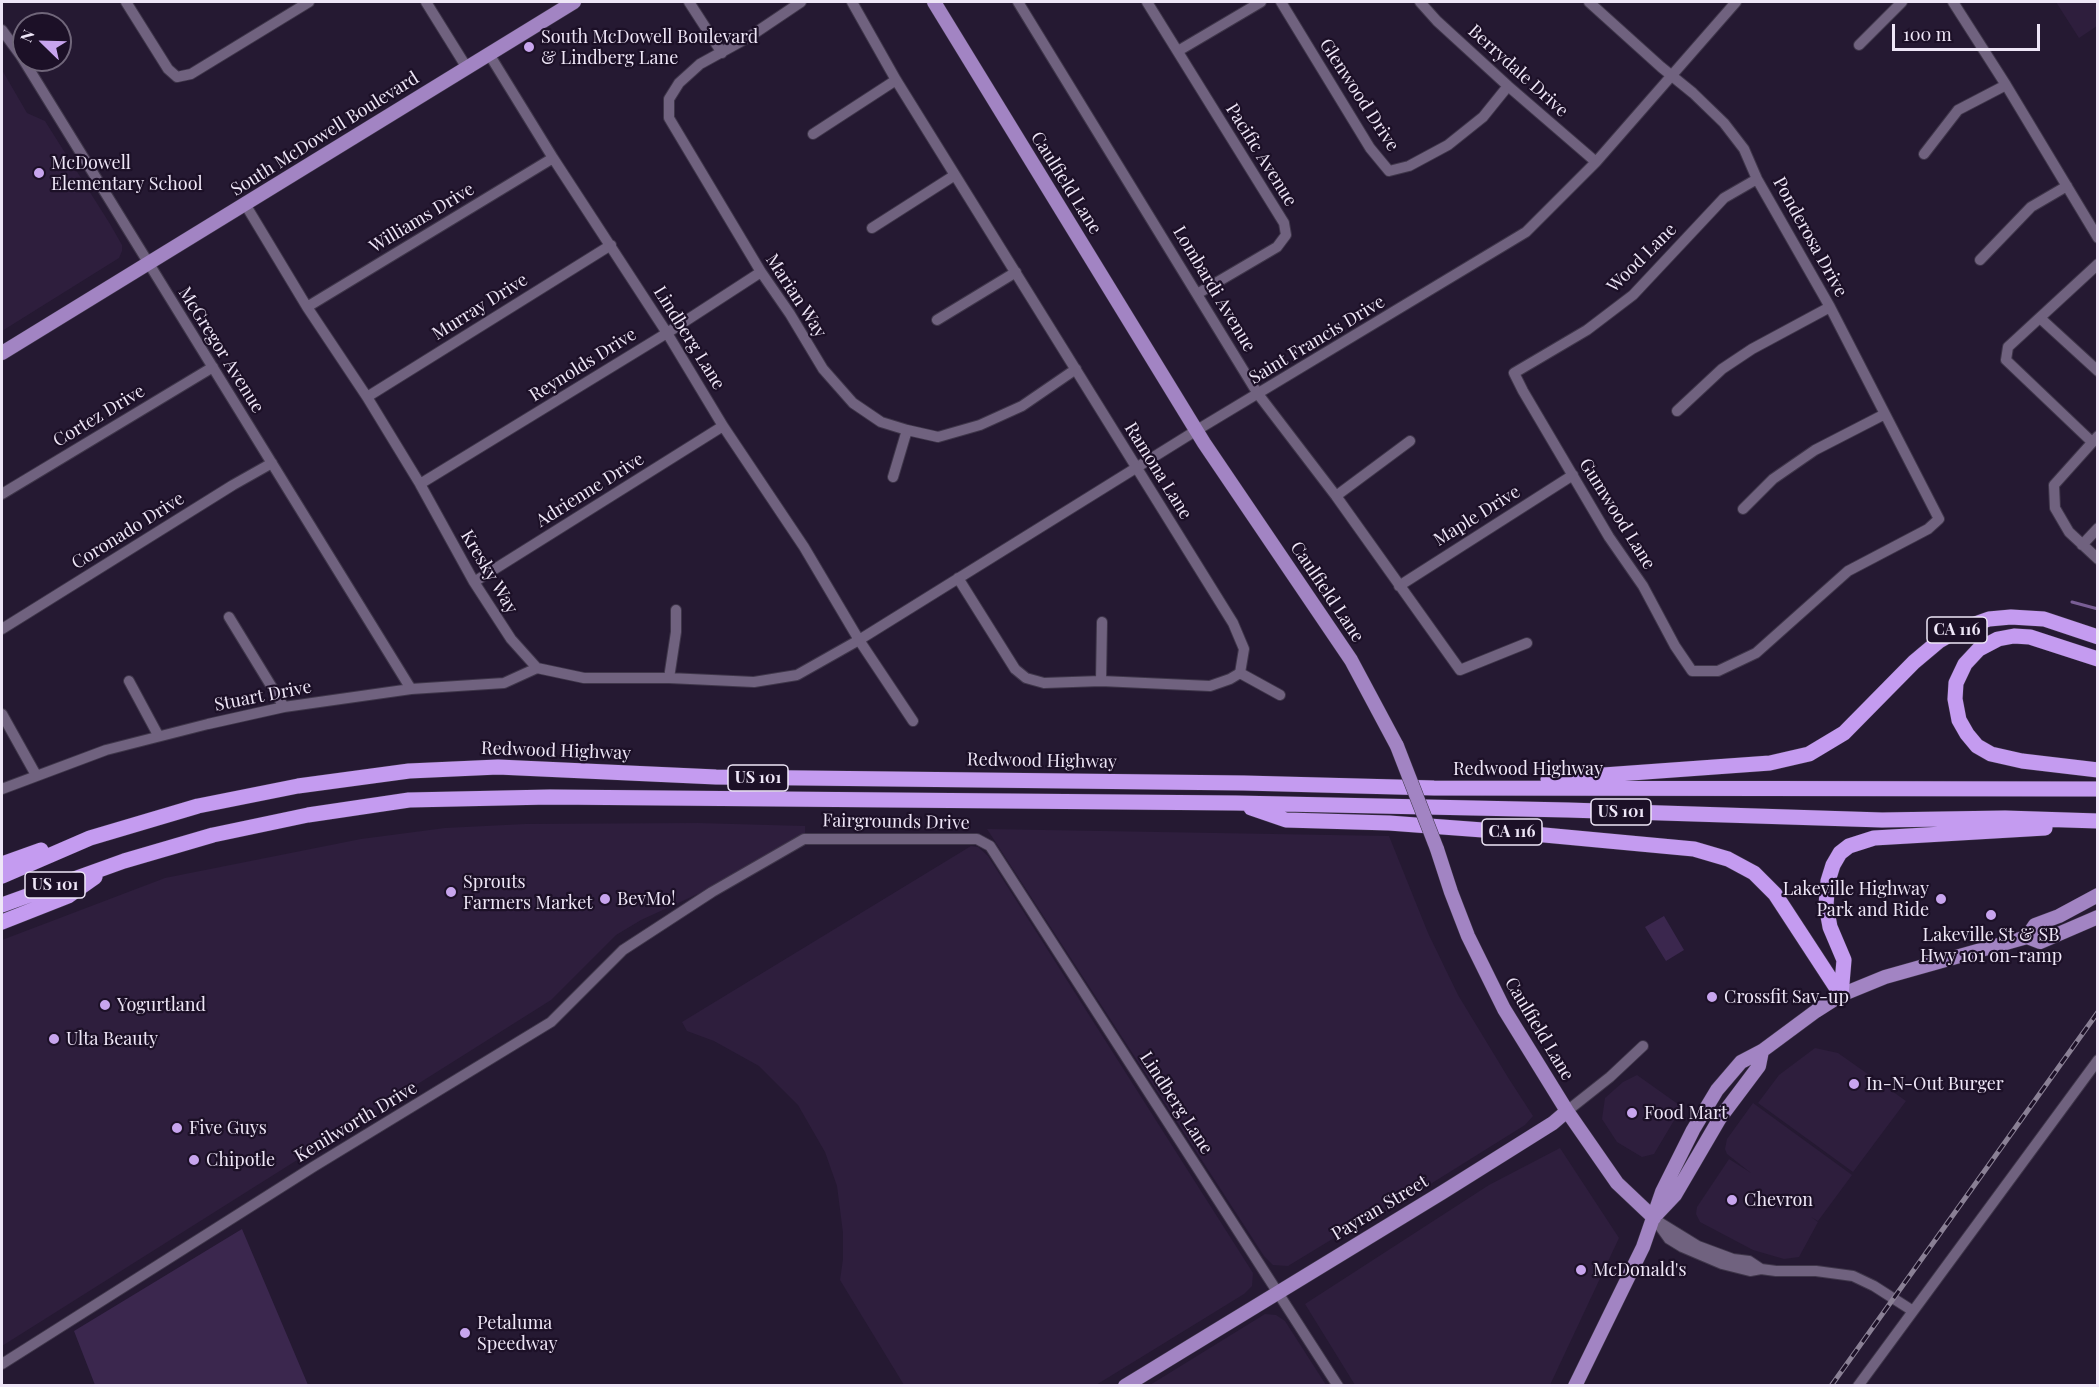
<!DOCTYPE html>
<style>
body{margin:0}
#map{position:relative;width:2099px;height:1387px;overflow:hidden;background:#251932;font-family:"Playfair Display",serif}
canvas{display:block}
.frame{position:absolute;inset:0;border:3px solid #eee6f7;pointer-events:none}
.north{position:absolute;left:12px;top:12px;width:60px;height:60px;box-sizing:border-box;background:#1c1027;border:2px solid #70667a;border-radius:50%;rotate:293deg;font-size:16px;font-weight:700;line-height:24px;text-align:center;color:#eee6f7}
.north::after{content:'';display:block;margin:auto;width:21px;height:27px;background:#c8a5ee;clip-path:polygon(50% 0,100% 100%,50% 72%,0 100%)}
.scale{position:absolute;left:1892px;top:24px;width:148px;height:27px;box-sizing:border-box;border:3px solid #eee6f7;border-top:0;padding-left:8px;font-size:18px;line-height:21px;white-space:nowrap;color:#eee6f7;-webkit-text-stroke:4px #1c1027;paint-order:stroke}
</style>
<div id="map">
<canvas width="2099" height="1387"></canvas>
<div class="frame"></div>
<div class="north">N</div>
<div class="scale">100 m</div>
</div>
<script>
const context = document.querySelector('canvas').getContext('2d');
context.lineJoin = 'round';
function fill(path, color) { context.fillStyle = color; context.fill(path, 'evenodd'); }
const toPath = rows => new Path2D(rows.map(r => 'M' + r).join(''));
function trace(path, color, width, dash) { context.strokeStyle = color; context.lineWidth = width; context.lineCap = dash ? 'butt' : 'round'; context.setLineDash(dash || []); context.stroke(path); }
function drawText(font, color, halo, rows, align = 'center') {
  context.font = font + ' "Playfair Display",serif'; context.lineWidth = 4.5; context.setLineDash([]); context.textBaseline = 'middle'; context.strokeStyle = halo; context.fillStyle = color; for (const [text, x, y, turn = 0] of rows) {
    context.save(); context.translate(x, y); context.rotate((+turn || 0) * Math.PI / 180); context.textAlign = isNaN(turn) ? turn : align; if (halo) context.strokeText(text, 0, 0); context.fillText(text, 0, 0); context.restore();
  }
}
const built = toPath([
 [2056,2,2097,2,2097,26,2079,38],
 [2,70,27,113,45,121,110,224,122,245,122,251,119,258,2,331],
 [698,823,805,826,805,834,724,882,641,920,616,935,551,1000,2,1346,2,940,165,878,361,839,445,828,525,824],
 [987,829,1389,836,1428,933,1458,995,1509,1079,1533,1116,1525,1125,1384,1213,1367,1218,1288,1266,1273,1265,1264,1256],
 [971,846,978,847,988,856,1253,1273,1252,1286,1244,1294,1096,1385,904,1385,840,1280,843,1259,843,1233,837,1186,825,1152,798,1105,759,1066,714,1041,687,1031,682,1022],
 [1815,1048,1838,1053,1906,1101,1853,1172,1758,1103,1779,1075],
 [1637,1075,1682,1107,1654,1154,1642,1157,1617,1142,1602,1119,1605,1098,1623,1082],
 [1753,1103,1852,1175,1818,1221,1811,1217,1818,1222,1799,1257,1784,1259,1753,1250,1700,1222,1696,1214,1697,1207,1729,1159,1751,1173,1727,1154,1725,1149,1727,1139],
 [1560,1148,1619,1238,1550,1385,1355,1385,1305,1304,1489,1185],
 [1265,1314,1276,1315,1285,1321,1326,1385,1150,1385]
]);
const green = toPath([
 [1664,916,1684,950,1666,961,1645,927],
 [242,1229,308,1385,95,1385,74,1331]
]);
const stream = toPath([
 [2072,602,2098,609]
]);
const minor = toPath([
 [126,2,168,69,177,77,191,74,309,2],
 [426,2,467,68],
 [689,2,722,53],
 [801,2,749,37,700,64,679,83,669,99,669,118,761,272,790,314,823,369,853,403,881,422,907,430,938,437,980,425,1022,406,1076,369],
 [852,2,896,80,1233,623,1244,649,1240,673,1230,679,1210,686,1101,681,1044,683,1026,678,1015,669,958,578],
 [1018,2,1258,394,1336,496,1460,670,1527,643],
 [1147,2,1284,223,1286,235,1277,247,1197,294],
 [1281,2,1370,148,1389,171,1409,166,1448,145,1483,117,1508,86],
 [1420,2,1437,21,1508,86,1596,162],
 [1589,2,1661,67,1693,93,1724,123,1744,149,1757,179,1830,307,1939,519,1928,529,1848,571,1756,653,1718,671,1692,671,1675,646,1643,586,1609,537,1523,391,1514,373,1587,330,1633,295,1724,198,1757,179],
 [1953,2,2006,85,2098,238],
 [2,30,21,56,411,689],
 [1859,45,1902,2],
 [1178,51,1261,2],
 [489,54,553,158,667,333,723,426,804,547,859,640,913,721],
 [813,134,896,80],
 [1924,154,1958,110,2006,85],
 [245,204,307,307,367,397,420,484,474,582,511,639,537,668,584,678,669,678,754,682,797,675,859,640,1197,430,1526,232,1596,162,1736,2],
 [872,228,955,175],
 [1980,260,2031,207,2067,186],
 [307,307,553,158],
 [2040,318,2098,371],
 [937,320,1016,272],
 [367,397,611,245],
 [1677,411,1722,369,1752,349,1830,307],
 [2098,436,2054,485,2055,508,2069,532,2098,559],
 [2092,442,2006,360,2008,347,2098,264],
 [893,477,907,430],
 [420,484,667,333,761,272],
 [2,494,213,367],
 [1336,496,1410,441],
 [1743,509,1773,479,1815,450,1885,414],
 [2082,545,2098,528],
 [474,582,723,426],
 [1399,586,1573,475],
 [229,617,284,707],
 [2,629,233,485,272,463],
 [1240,673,1280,695],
 [669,678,676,632,676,610],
 [129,681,158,735],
 [1101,681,1102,622],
 [2,714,36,775],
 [2,789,106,750,208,724,284,707,411,689,504,683,537,668],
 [1567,1111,1610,1077,1643,1046],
 [1654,1218,1669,1239,1682,1247,1722,1264,1750,1271,1761,1269,1776,1271,1816,1271,1853,1276,1874,1286,1913,1311],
 [1659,1222,1698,1246,1733,1259,1749,1261,1761,1269],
 [2,1364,313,1167,551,1022,623,950,712,892,804,839,977,839,990,846,1338,1386],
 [1858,1386,2098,1060]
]);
const major = toPath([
 [934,2,1204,443,1351,660,1397,746],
 [2,353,574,2],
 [1437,849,1451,892,1468,936,1504,1009,1567,1111,1617,1183,1654,1218],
 [2027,937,2035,925,2059,916,2098,895],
 [1657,1214,1675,1195,1720,1118,1759,1066,1762,1051],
 [1125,1386,1443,1192,1553,1123,1567,1111],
 [1575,1386,1643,1247,1662,1192,1693,1130,1717,1090,1741,1062,1762,1051,1816,1011,1841,995,1885,977,2027,937,2040,942,2098,917]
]);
const highway = toPath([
 [2098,659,2030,637,2014,636,1998,639,1979,649,1965,664,1956,683,1955,699,1959,720,1967,734,1977,746,1991,754,2022,761,2098,770],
 [1548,779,1770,763,1809,754,1844,733,1914,662,1939,641,1958,630,1989,619,2011,617,2044,619,2098,637],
 [1251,808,1286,820,1389,823,1523,833,1694,849,1728,859,1754,873,1775,894,1841,995],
 [2,864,41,850],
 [2,876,90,838,198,806,298,786,409,771,498,767,716,777,1244,783,1434,788,2098,789],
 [2,905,124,861,213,835,308,815,409,800,550,797,1236,803,1568,810,1882,820,2005,818,2098,821],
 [2,922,68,896,95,877],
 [1841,995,1844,960,1830,927,1826,905,1828,881,1833,865,1840,853,1849,846,1874,838,2045,828]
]);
const rail = toPath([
 [1831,1386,2098,1012]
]);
const majorBridge = toPath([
 [1397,746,1437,849]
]);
const markers = [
 [529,47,6,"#c8a5ee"],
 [39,173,6,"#c8a5ee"],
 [451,892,6,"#c8a5ee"],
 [605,899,6,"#c8a5ee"],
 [1941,899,6,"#c8a5ee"],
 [1991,915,6,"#c8a5ee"],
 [1712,997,6,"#c8a5ee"],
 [105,1005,6,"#c8a5ee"],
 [54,1039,6,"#c8a5ee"],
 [1854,1084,6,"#c8a5ee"],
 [1632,1113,6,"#c8a5ee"],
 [177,1128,6,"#c8a5ee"],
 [194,1160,6,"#c8a5ee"],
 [1732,1200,6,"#c8a5ee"],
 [1581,1270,6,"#c8a5ee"],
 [465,1333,6,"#c8a5ee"]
];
const shields = [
 [1957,630,60],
 [758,778,60],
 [1621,812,60],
 [1512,832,60],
 [55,885,60]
];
const shieldNames = [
 ["CA 116",1957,630],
 ["US 101",758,778],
 ["US 101",1621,812],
 ["CA 116",1512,832],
 ["US 101",55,885]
];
const poiNames = [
 ["South McDowell Boulevard",541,37],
 ["& Lindberg Lane",541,58],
 ["McDowell",51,163],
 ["Elementary School",51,184],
 ["Sprouts",463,882],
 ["Farmers Market",463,903],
 ["Lakeville Highway",1929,889,"right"],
 ["Park and Ride",1929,910,"right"],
 ["BevMo!",617,899],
 ["Lakeville St & SB",1991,935,"center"],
 ["Hwy 101 on-ramp",1991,956,"center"],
 ["Crossfit Sav-up",1724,997],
 ["Yogurtland",117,1005],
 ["Ulta Beauty",66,1039],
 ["In-N-Out Burger",1866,1084],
 ["Food Mart",1644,1113],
 ["Five Guys",189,1128],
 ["Chipotle",206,1160],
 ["Chevron",1744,1200],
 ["McDonald's",1593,1270],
 ["Petaluma",477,1323],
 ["Speedway",477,1344]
];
const streetNames = [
 ["Berrydale Drive",1518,71,42],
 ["Glenwood Drive",1359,95,57],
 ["South McDowell Boulevard",325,134,-32],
 ["Pacific Avenue",1261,155,58],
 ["Caulfield Lane",1066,183,58],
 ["Williams Drive",422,218,-31],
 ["Ponderosa Drive",1810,237,61],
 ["Wood Lane",1642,258,-45],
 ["Lombardi Avenue",1214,289,59],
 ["Marian Way",796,296,57],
 ["Murray Drive",480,307,-32],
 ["Lindberg Lane",689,338,58],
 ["Saint Francis Drive",1317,340,-31],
 ["McGregor Avenue",221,350,58],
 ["Reynolds Drive",583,365,-32],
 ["Cortez Drive",99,416,-31],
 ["Ramona Lane",1158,471,58],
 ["Adrienne Drive",590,490,-32],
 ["Gumwood Lane",1617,514,58],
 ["Maple Drive",1477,516,-32],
 ["Coronado Drive",128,531,-32],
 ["Kresky Way",489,572,59],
 ["Caulfield Lane",1327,592,56],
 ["Stuart Drive",263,696,-11],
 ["Redwood Highway",556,751,2],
 ["Redwood Highway",1042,761,1],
 ["Redwood Highway",1528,769],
 ["Fairgrounds Drive",896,822,1],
 ["Caulfield Lane",1539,1029,59],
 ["Lindberg Lane",1176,1103,57],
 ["Kenilworth Drive",356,1122,-31],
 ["Payran Street",1380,1208,-31]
];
fill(built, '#2e1e3d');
fill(green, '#3b274e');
trace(stream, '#795e95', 3);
trace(minor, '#3f364a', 12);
trace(major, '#3f364a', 15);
trace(highway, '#3f364a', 16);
trace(minor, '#70627f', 10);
trace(major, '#a284c3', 14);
trace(highway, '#c49bf0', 15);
trace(rail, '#8a8095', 5);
trace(rail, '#1c1027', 3, [9]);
trace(majorBridge, '#3f364a', 15, []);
trace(majorBridge, '#a284c3', 14);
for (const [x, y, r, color] of markers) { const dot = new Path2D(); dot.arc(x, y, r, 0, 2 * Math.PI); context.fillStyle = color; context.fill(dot); trace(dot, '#1c1027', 2); }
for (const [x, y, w] of shields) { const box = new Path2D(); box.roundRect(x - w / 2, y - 13, w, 26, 4.5); context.fillStyle = '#1c1027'; context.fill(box); trace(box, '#eee6f7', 1.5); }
drawText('bold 16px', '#eee6f7', null, shieldNames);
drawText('18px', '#eee6f7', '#1c1027', poiNames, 'left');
drawText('18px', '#eee6f7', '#1c1027', streetNames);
</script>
